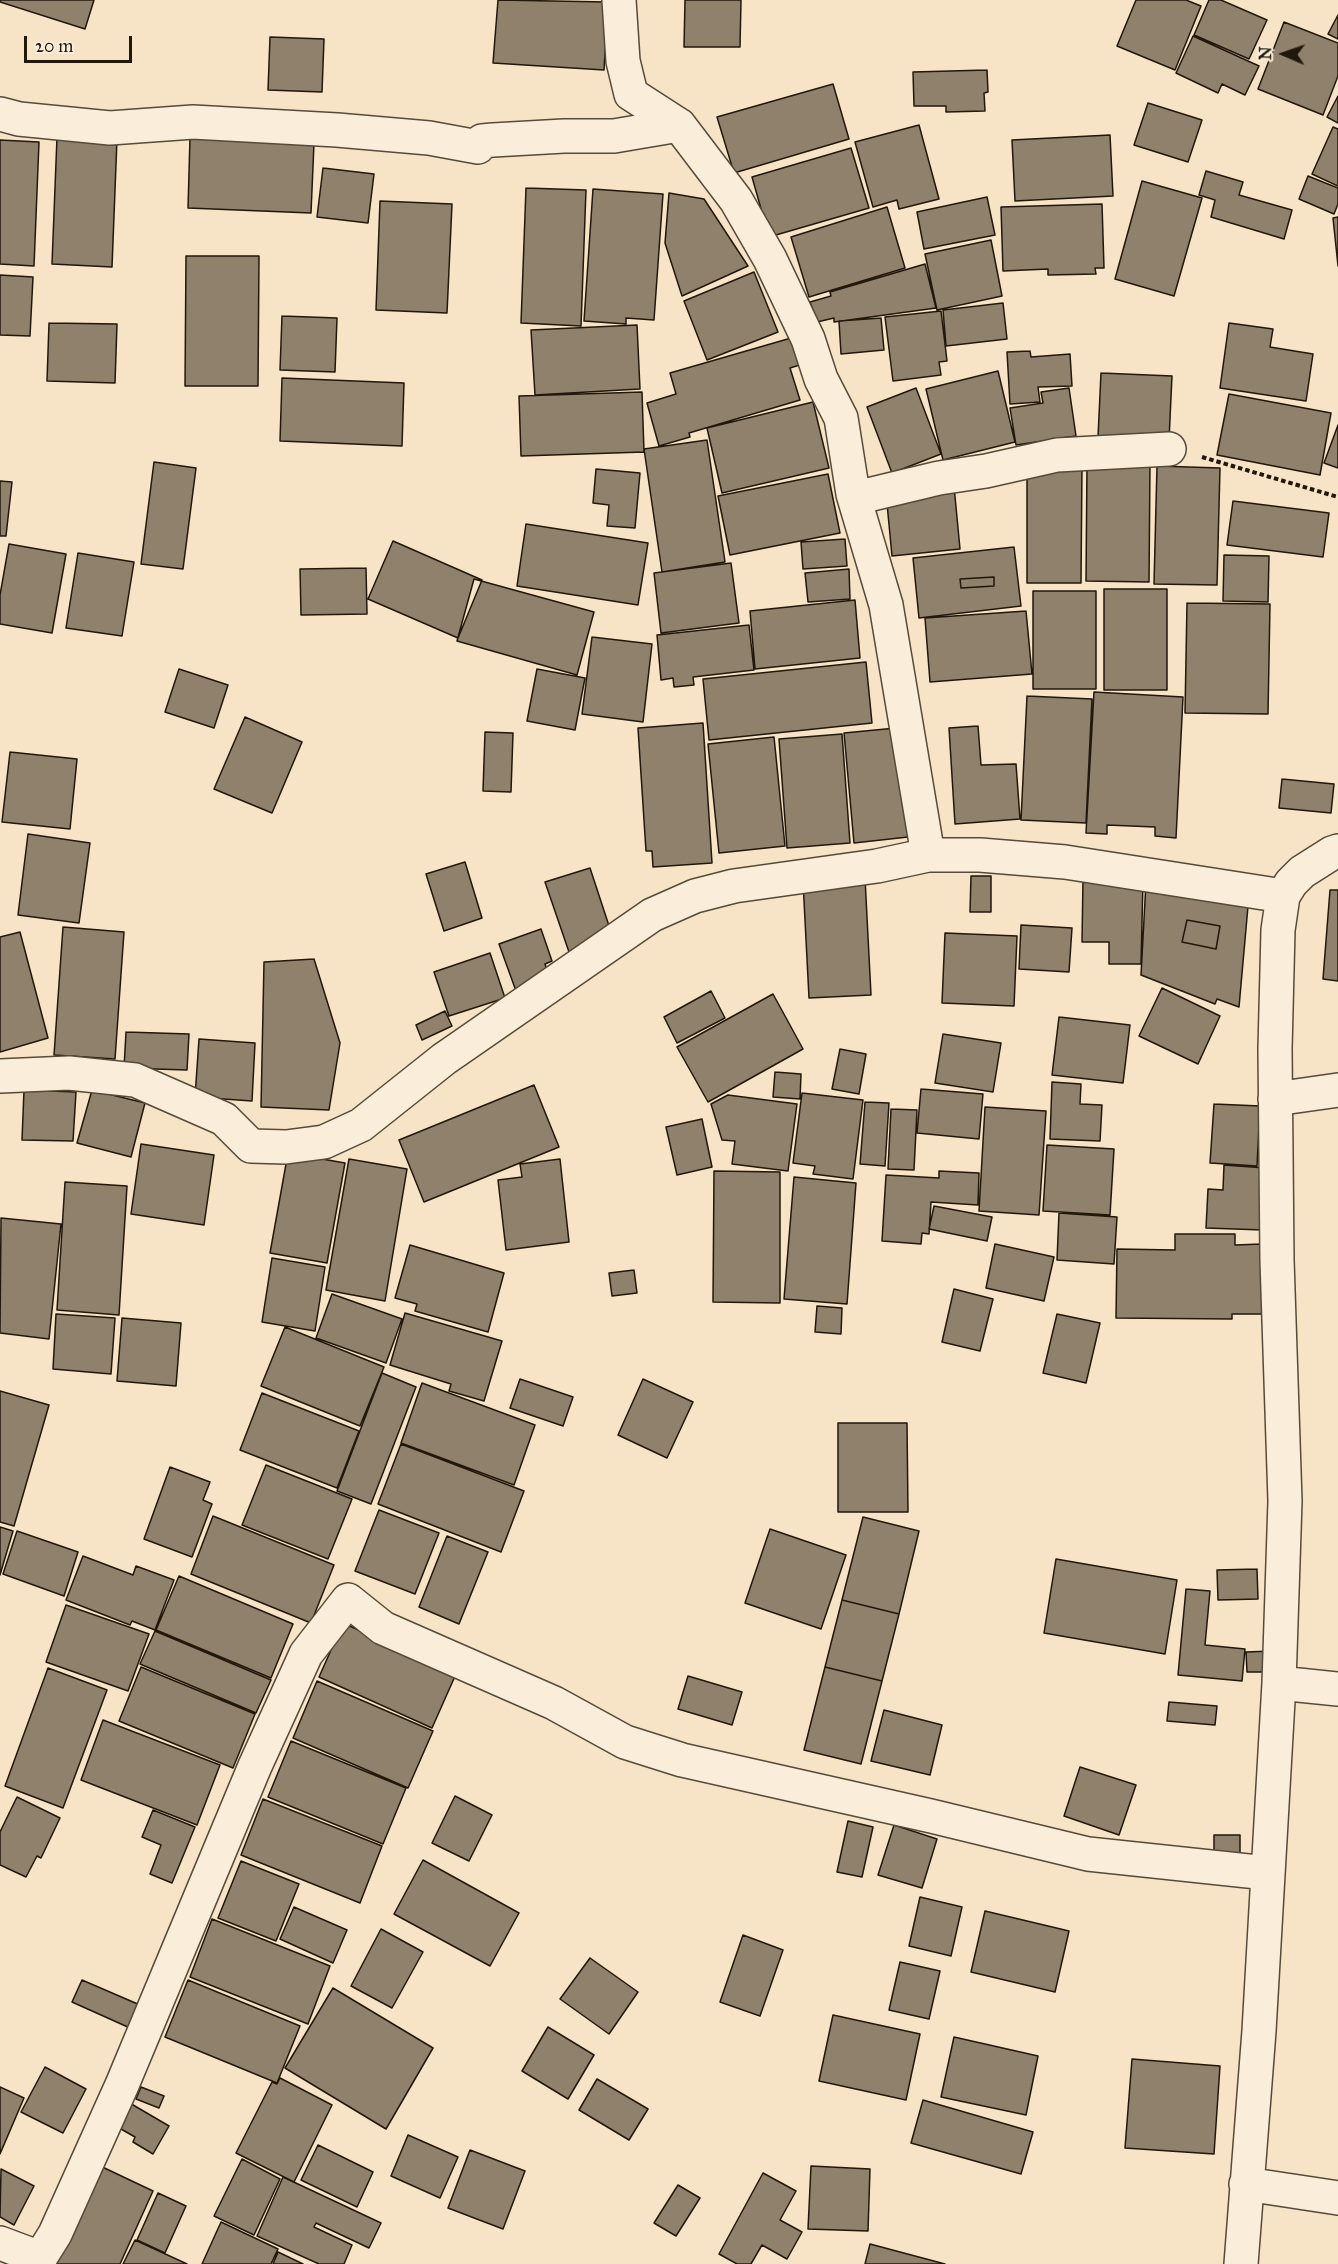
<!DOCTYPE html>
<style>
body{margin:0}
#map{position:relative;width:1338px;height:2264px;overflow:hidden;background:#f7e3c5;font-family:"IM FELL Great Primer",serif}
canvas{display:block}
.north{position:absolute;left:1254px;top:24px;width:60px;height:60px;-webkit-text-stroke:4px #faedd9;paint-order:stroke;rotate:272deg;font-size:16px;font-weight:700;line-height:24px;text-align:center;color:#21170b}
.north::after{content:'';display:block;margin:auto;width:21px;height:27px;background:#21170b;clip-path:polygon(50% 0,100% 100%,50% 72%,0 100%)}
.scale{position:absolute;left:24px;top:36px;width:108px;height:27px;box-sizing:border-box;border:3px solid #21170b;border-top:0;padding-left:8px;font-size:18px;line-height:21px;white-space:nowrap;color:#21170b;-webkit-text-stroke:4px #faedd9;paint-order:stroke}
</style>
<div id="map">
<canvas width="1338" height="2264"></canvas>
<div class="north">N</div>
<div class="scale">20 m</div>
</div>
<script>
const context = document.querySelector('canvas').getContext('2d');
context.lineJoin = 'round';
function fill(path, color) { context.fillStyle = color; context.fill(path, 'evenodd'); }
const toPath = rows => new Path2D(rows.map(r => 'M' + r).join(''));
function trace(path, color, width, dash) { context.strokeStyle = color; context.lineWidth = width; context.lineCap = dash ? 'butt' : 'round'; context.setLineDash(dash || []); context.stroke(path); }
const building = toPath([
 [0,0,94,0,85,29,0,2,0,0],
 [498,0,608,2,604,70,493,63,498,0],
 [685,0,741,0,740,47,684,47,685,0],
 [1136,0,1186,0,1201,6,1175,70,1117,46,1136,0],
 [1209,0,1221,0,1267,20,1249,59,1194,35,1209,0],
 [1338,15,1338,39,1328,34,1338,15],
 [1284,22,1338,43,1338,76,1323,115,1258,89,1284,22],
 [1193,36,1259,66,1245,95,1222,84,1218,93,1176,73,1193,36],
 [270,37,324,39,322,92,268,90,270,37],
 [987,70,988,92,984,93,985,111,946,112,946,106,914,106,913,72,987,70],
 [833,84,849,139,734,173,717,117,833,84],
 [1338,96,1338,123,1327,117,1338,96],
 [1148,103,1202,120,1188,162,1134,145,1148,103],
 [919,125,939,199,899,209,897,200,873,207,855,142,919,125],
 [1333,127,1338,129,1338,186,1312,174,1333,127],
 [1110,135,1113,196,1015,201,1012,140,1110,135],
 [57,137,117,139,112,267,52,264,57,137],
 [190,138,314,143,311,213,188,208,190,138],
 [0,140,39,142,34,266,0,264,0,140],
 [851,148,869,208,769,237,752,177,851,148],
 [323,168,374,174,368,223,317,217,323,168],
 [1206,171,1243,182,1239,195,1292,210,1284,239,1211,217,1215,200,1199,195,1206,171],
 [1308,176,1338,188,1338,204,1334,214,1299,199,1308,176],
 [1142,181,1202,198,1174,296,1115,279,1142,181],
 [526,188,586,190,581,326,521,323,526,188],
 [593,189,663,194,654,320,626,318,626,324,584,321,593,189],
 [669,193,704,199,748,266,682,296,665,243,669,193],
 [987,197,995,235,924,249,917,212,987,197],
 [380,201,452,204,447,313,376,310,380,201],
 [1102,204,1104,268,1095,268,1096,274,1048,275,1048,269,1003,271,1001,207,1102,204],
 [887,207,905,268,809,297,791,237,887,207],
 [1338,217,1338,266,1333,218,1338,217],
 [991,240,1002,296,937,310,925,254,991,240],
 [186,256,259,256,258,386,185,386,186,256],
 [925,264,936,308,834,322,834,318,817,322,810,302,831,296,830,292,925,264],
 [754,272,778,332,707,360,684,301,754,272],
 [0,275,33,277,30,336,0,335,0,275],
 [1003,303,1007,339,946,346,943,310,1003,303],
 [941,311,947,361,939,362,941,375,893,381,885,317,941,311],
 [282,316,337,318,335,372,280,370,282,316],
 [881,318,884,350,841,354,839,321,881,318],
 [49,323,117,324,115,383,47,381,49,323],
 [1229,323,1273,329,1270,347,1313,354,1306,401,1220,388,1229,323],
 [637,325,640,389,535,395,531,330,637,325],
 [798,336,806,363,790,368,800,400,689,433,690,437,659,446,647,403,676,394,670,373,798,336],
 [1030,351,1031,357,1070,354,1072,386,1038,387,1040,402,1010,404,1007,352,1030,351],
 [998,371,1015,442,943,460,926,389,998,371],
 [1101,373,1172,376,1169,440,1098,437,1101,373],
 [282,378,404,383,402,446,280,441,282,378],
 [916,388,941,454,892,473,867,407,916,388],
 [1069,388,1076,436,1016,445,1010,408,1043,403,1041,392,1069,388],
 [642,392,644,452,521,456,519,396,642,392],
 [1229,394,1331,413,1320,475,1217,455,1229,394],
 [813,402,829,468,722,493,707,428,813,402],
 [1338,425,1338,468,1324,463,1338,425],
 [707,440,725,562,662,572,644,449,707,440],
 [154,462,196,468,183,569,141,564,154,462],
 [1027,463,1082,464,1081,583,1027,583,1027,463],
 [1087,463,1150,464,1149,582,1086,581,1087,463],
 [1157,466,1220,468,1217,585,1154,584,1157,466],
 [596,469,640,473,635,528,607,526,609,505,593,503,596,469],
 [828,474,840,533,730,555,718,496,828,474],
 [0,481,12,482,6,536,0,536,0,481],
 [954,486,960,549,892,556,886,493,954,486],
 [1233,501,1329,513,1323,557,1227,545,1233,501],
 [526,524,648,543,638,605,517,586,526,524],
 [845,539,847,566,803,569,801,542,845,539],
 [393,541,482,580,458,638,368,599,393,541],
 [9,544,66,554,52,633,0,624,0,595,9,544],
 [1014,547,1021,606,919,618,913,558,1014,547],
 [994,577,994,586,961,588,960,579,994,577],
 [78,553,134,562,122,636,66,628,78,553],
 [1224,555,1269,556,1268,602,1223,601,1224,555],
 [731,563,739,623,661,633,654,573,731,563],
 [366,568,367,614,301,615,300,569,366,568],
 [849,569,850,599,808,602,805,573,849,569],
 [994,577,994,586,961,588,960,579,994,577],
 [474,579,594,612,577,675,457,641,474,579],
 [1104,589,1167,589,1167,690,1104,690,1104,589],
 [1033,591,1096,591,1096,689,1033,689,1033,591],
 [855,600,860,658,755,669,750,611,855,600],
 [1187,603,1270,604,1268,714,1185,713,1187,603],
 [1026,611,1032,674,930,682,925,618,1026,611],
 [749,625,754,670,693,677,694,685,674,687,673,678,661,680,657,635,749,625],
 [592,637,652,644,643,722,582,714,592,637],
 [866,662,872,723,709,740,703,679,866,662],
 [179,669,228,685,214,728,165,712,179,669],
 [537,669,585,678,575,730,527,721,537,669],
 [1094,692,1183,697,1176,838,1155,836,1155,827,1107,825,1107,834,1086,833,1094,692],
 [1027,696,1092,699,1086,823,1021,820,1027,696],
 [245,717,302,742,272,813,214,789,245,717],
 [703,723,712,863,653,867,652,851,646,851,638,728,703,723],
 [978,726,981,765,1016,764,1020,819,955,824,949,728,978,726],
 [896,728,917,836,854,843,844,733,896,728],
 [485,732,513,733,511,792,483,791,485,732],
 [842,734,850,843,787,848,779,739,842,734],
 [774,737,785,846,719,853,708,744,774,737],
 [10,752,77,759,70,829,2,822,10,752],
 [1282,779,1334,784,1331,813,1279,808,1282,779],
 [28,834,90,843,79,923,18,915,28,834],
 [465,862,482,918,444,931,426,874,465,862],
 [590,868,613,938,569,952,545,882,590,868],
 [971,876,991,876,991,912,970,912,971,876],
 [865,878,871,995,809,998,803,881,865,878],
 [1083,879,1143,880,1141,964,1109,964,1109,942,1082,942,1083,879],
 [1146,882,1249,895,1239,1007,1217,999,1215,1004,1141,975,1146,882],
 [1187,920,1220,926,1216,949,1182,942,1187,920],
 [1330,890,1338,890,1338,981,1323,979,1330,890],
 [1187,920,1220,926,1216,949,1182,942,1187,920],
 [1021,925,1072,928,1069,972,1019,969,1021,925],
 [63,927,124,932,115,1059,54,1055,63,927],
 [541,929,552,961,545,964,550,979,516,991,499,944,541,929],
 [20,932,48,1038,0,1052,0,937,20,932],
 [945,933,1017,936,1014,1006,942,1003,945,933],
 [490,953,505,998,449,1016,434,972,490,953],
 [314,959,340,1043,329,1110,261,1107,264,962,314,959],
 [1162,988,1220,1016,1198,1064,1139,1036,1162,988],
 [711,991,725,1018,677,1043,664,1017,711,991],
 [773,994,803,1049,708,1102,677,1047,773,994],
 [445,1011,452,1026,422,1040,416,1025,445,1011],
 [1059,1017,1130,1025,1123,1083,1052,1075,1059,1017],
 [126,1032,189,1034,187,1070,124,1068,126,1032],
 [943,1034,1001,1043,993,1092,935,1083,943,1034],
 [199,1039,255,1043,252,1101,195,1097,199,1039],
 [840,1049,866,1054,859,1094,832,1089,840,1049],
 [775,1072,801,1074,800,1099,773,1097,775,1072],
 [1052,1082,1081,1084,1080,1104,1102,1105,1100,1141,1050,1139,1052,1082],
 [534,1085,559,1147,424,1202,399,1140,534,1085],
 [921,1089,983,1094,979,1139,917,1133,921,1089],
 [24,1090,76,1092,73,1141,22,1140,24,1090],
 [92,1090,145,1103,131,1157,77,1143,92,1090],
 [802,1093,863,1100,853,1179,813,1174,815,1166,793,1163,802,1093],
 [728,1095,797,1104,788,1171,732,1164,735,1141,722,1140,711,1104,728,1095],
 [865,1102,889,1103,885,1166,860,1164,865,1102],
 [1214,1104,1260,1106,1257,1166,1210,1163,1214,1104],
 [985,1107,1046,1111,1039,1215,979,1211,985,1107],
 [891,1109,917,1110,914,1170,888,1169,891,1109],
 [702,1119,712,1167,677,1175,666,1127,702,1119],
 [141,1144,214,1155,204,1225,131,1214,141,1144],
 [1047,1145,1114,1149,1110,1215,1043,1211,1047,1145],
 [288,1153,345,1163,327,1263,270,1253,288,1153],
 [349,1159,407,1169,385,1301,326,1290,349,1159],
 [560,1159,569,1242,506,1250,498,1180,522,1177,520,1164,560,1159],
 [1224,1165,1266,1168,1263,1230,1206,1228,1208,1189,1223,1190,1224,1165],
 [714,1171,780,1172,780,1303,713,1302,714,1171],
 [939,1171,979,1173,978,1205,931,1202,929,1234,922,1233,921,1244,882,1241,886,1175,939,1178,939,1171],
 [794,1177,856,1183,847,1304,784,1299,794,1177],
 [65,1182,127,1186,119,1315,57,1310,65,1182],
 [934,1206,992,1217,987,1241,929,1229,934,1206],
 [1059,1213,1117,1217,1114,1264,1057,1260,1059,1213],
 [1,1218,61,1224,49,1339,0,1333,1,1218],
 [1175,1234,1235,1234,1235,1245,1262,1244,1262,1314,1232,1314,1232,1319,1116,1318,1117,1249,1175,1250,1175,1234],
 [995,1244,1054,1257,1044,1301,986,1288,995,1244],
 [410,1245,504,1273,488,1332,415,1311,417,1304,395,1298,410,1245],
 [272,1258,325,1267,315,1331,262,1322,272,1258],
 [634,1270,637,1293,612,1296,609,1273,634,1270],
 [954,1289,993,1299,980,1351,942,1342,954,1289],
 [332,1294,402,1319,386,1363,316,1338,332,1294],
 [817,1306,842,1308,841,1334,815,1332,817,1306],
 [405,1313,502,1341,484,1401,449,1391,451,1384,390,1365,405,1313],
 [56,1314,115,1318,111,1374,53,1369,56,1314],
 [1057,1314,1100,1323,1086,1383,1043,1373,1057,1314],
 [122,1318,181,1323,176,1386,117,1381,122,1318],
 [285,1327,384,1367,360,1426,261,1386,285,1327],
 [382,1373,416,1387,371,1504,337,1491,382,1373],
 [520,1379,573,1397,563,1426,510,1408,520,1379],
 [643,1379,693,1402,667,1458,618,1435,643,1379],
 [422,1383,535,1425,514,1485,401,1443,422,1383],
 [0,1391,49,1405,14,1526,0,1522,0,1391],
 [262,1393,359,1431,337,1488,240,1450,262,1393],
 [838,1423,907,1423,908,1512,838,1512,838,1423],
 [401,1444,524,1491,501,1552,378,1504,401,1444],
 [266,1465,352,1499,328,1559,242,1525,266,1465],
 [170,1467,210,1482,203,1500,212,1504,192,1557,144,1539,170,1467],
 [379,1510,439,1533,415,1594,355,1571,379,1510],
 [213,1516,334,1565,311,1623,191,1574,213,1516],
 [863,1517,919,1531,899,1614,842,1600,863,1517],
 [0,1527,13,1531,0,1575,0,1527],
 [770,1529,846,1555,821,1629,745,1603,770,1529],
 [17,1531,78,1552,64,1596,3,1574,17,1531],
 [447,1536,488,1552,459,1624,419,1607,447,1536],
 [83,1556,133,1575,136,1566,174,1580,155,1630,132,1621,130,1625,66,1600,83,1556],
 [1056,1559,1177,1580,1165,1654,1044,1633,1056,1559],
 [1257,1569,1258,1599,1218,1600,1217,1570,1257,1569],
 [179,1576,293,1624,271,1678,156,1630,179,1576],
 [1186,1589,1210,1591,1205,1645,1245,1649,1242,1681,1178,1675,1186,1589],
 [842,1600,899,1614,882,1681,825,1667,842,1600],
 [66,1605,149,1634,128,1691,46,1662,66,1605],
 [343,1623,456,1674,432,1728,319,1677,343,1623],
 [155,1631,271,1680,256,1713,140,1664,155,1631],
 [1272,1651,1272,1672,1247,1672,1246,1652,1272,1651],
 [141,1667,255,1714,233,1768,119,1721,141,1667],
 [825,1667,882,1681,861,1764,804,1750,825,1667],
 [48,1668,107,1690,63,1808,5,1786,48,1668],
 [688,1676,742,1692,732,1725,678,1709,688,1676],
 [317,1681,433,1731,408,1788,293,1738,317,1681],
 [1169,1702,1217,1706,1215,1725,1167,1721,1169,1702],
 [884,1710,942,1725,930,1775,871,1761,884,1710],
 [103,1720,220,1765,197,1825,81,1780,103,1720],
 [291,1741,406,1788,383,1844,268,1797,291,1741],
 [1080,1767,1136,1785,1119,1835,1064,1816,1080,1767],
 [455,1796,492,1815,469,1861,432,1843,455,1796],
 [17,1797,60,1818,41,1858,37,1856,26,1877,0,1865,0,1832,17,1797],
 [263,1799,382,1846,360,1903,241,1855,263,1799],
 [153,1810,195,1827,172,1883,150,1874,161,1845,142,1837,153,1810],
 [848,1821,873,1827,862,1877,837,1872,848,1821],
 [894,1825,937,1839,922,1888,878,1875,894,1825],
 [1214,1835,1240,1835,1240,1855,1214,1855,1214,1835],
 [423,1860,519,1913,490,1966,394,1914,423,1860],
 [241,1861,299,1884,276,1941,218,1918,241,1861],
 [920,1897,962,1907,951,1956,909,1946,920,1897],
 [294,1907,347,1930,333,1963,280,1939,294,1907],
 [985,1911,1069,1931,1055,1992,971,1972,985,1911],
 [212,1919,330,1966,308,2024,190,1977,212,1919],
 [381,1929,423,1952,392,2008,351,1986,381,1929],
 [743,1935,783,1950,760,2016,720,2002,743,1935],
 [590,1958,638,1992,609,2034,560,1999,590,1958],
 [900,1962,940,1971,929,2019,889,2010,900,1962],
 [82,1980,140,2005,130,2028,72,2002,82,1980],
 [188,1980,300,2026,277,2083,165,2037,188,1980],
 [333,1988,433,2048,386,2129,285,2068,333,1988],
 [833,2015,920,2034,906,2100,819,2081,833,2015],
 [548,2027,594,2055,568,2099,522,2071,548,2027],
 [954,2037,1038,2056,1026,2115,941,2097,954,2037],
 [1132,2059,1220,2066,1214,2154,1125,2148,1132,2059],
 [45,2067,86,2089,63,2133,21,2112,45,2067],
 [280,2078,332,2105,294,2182,236,2153,272,2082,277,2084,280,2078],
 [597,2079,648,2109,629,2140,579,2110,597,2079],
 [0,2087,24,2098,0,2154,0,2087],
 [141,2087,164,2096,159,2108,136,2099,141,2087],
 [923,2100,1033,2132,1021,2174,911,2143,923,2100],
 [128,2102,169,2126,153,2154,133,2142,135,2137,114,2125,128,2102],
 [408,2135,458,2157,440,2198,391,2176,408,2135],
 [318,2145,373,2172,357,2207,301,2180,318,2145],
 [470,2150,525,2171,503,2229,448,2208,470,2150],
 [242,2159,280,2179,254,2235,214,2216,242,2159],
 [96,2164,153,2191,120,2264,52,2264,96,2164],
 [811,2166,870,2169,868,2231,808,2229,811,2166],
 [1,2169,34,2186,14,2225,0,2217,1,2169],
 [763,2173,796,2191,780,2220,802,2232,787,2259,762,2245,751,2264,737,2264,719,2254,763,2173],
 [283,2177,381,2223,369,2248,316,2223,314,2227,352,2245,344,2264,319,2264,257,2236,283,2177],
 [678,2185,700,2198,676,2236,654,2223,678,2185],
 [158,2193,186,2206,165,2253,137,2240,158,2193],
 [221,2222,278,2249,271,2264,202,2264,221,2222],
 [135,2240,187,2264,123,2264,135,2240],
 [870,2244,945,2264,865,2264,870,2244],
 [278,2252,303,2264,273,2264,278,2252]
]);
const path = toPath([
 [1202,457,1338,497]
]);
const minor = toPath([
 [619,0,623,61,631,94,679,125,736,200,770,259,808,339,821,379,841,418,853,494,886,605,928,855,980,855,1065,862,1283,896],
 [0,114,19,119,110,128,193,122,337,130,429,138,478,147,482,141,493,140,564,136,614,136,679,125],
 [853,494,868,495,939,478,986,471,1057,455,1169,449],
 [0,1076,69,1073,135,1080,224,1119,251,1146,286,1147,324,1142,361,1125,444,1059,652,915,695,896,734,886,877,866,928,855],
 [1275,1099,1338,1090],
 [1279,1683,1338,1689],
 [1246,2184,1338,2198],
 [0,2243,40,2258,55,2234,122,2085,255,1766,306,1654,348,1600,383,1628,554,1703,625,1742,682,1760,931,1816,1088,1854,1267,1873],
 [1241,2264,1259,2031,1279,1683,1285,1501,1277,1260,1275,1049,1278,930,1283,896,1291,883,1302,872,1332,853,1338,851]
]);
fill(building, '#90816c');
trace(building, '#21170b', 1.5);
trace(minor, '#564a3a', 36);
trace(path, '#21170b', 4, [4.5, 3]);
trace(minor, '#faedd9', 33);
</script>
